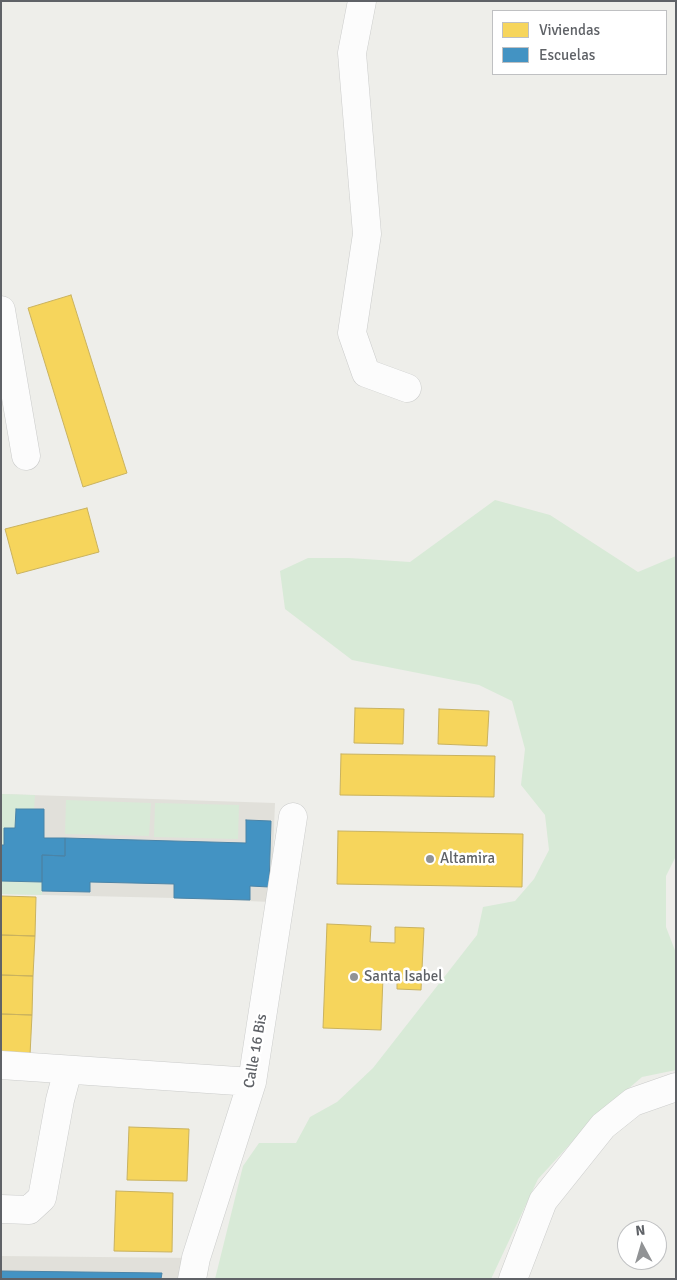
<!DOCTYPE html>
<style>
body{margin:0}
#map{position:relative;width:677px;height:1280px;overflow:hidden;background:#eeeeea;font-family:Signika,sans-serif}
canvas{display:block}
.frame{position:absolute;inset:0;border:2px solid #5f6267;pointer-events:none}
.legend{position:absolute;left:492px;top:10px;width:175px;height:65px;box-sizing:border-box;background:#fff;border:1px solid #bfc0c2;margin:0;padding:6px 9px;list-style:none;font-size:15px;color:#5f6267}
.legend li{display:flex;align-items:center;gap:10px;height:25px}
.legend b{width:25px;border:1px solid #bfc0c2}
.north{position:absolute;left:617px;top:1220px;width:50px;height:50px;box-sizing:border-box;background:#fff;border:1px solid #bfc0c2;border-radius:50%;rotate:354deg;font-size:14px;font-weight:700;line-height:20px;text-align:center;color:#5f6267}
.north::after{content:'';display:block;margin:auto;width:18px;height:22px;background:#919395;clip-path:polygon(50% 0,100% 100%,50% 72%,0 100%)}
</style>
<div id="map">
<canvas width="677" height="1280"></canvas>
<div class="frame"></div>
<ul class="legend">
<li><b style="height:14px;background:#f6d55c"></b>Viviendas</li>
<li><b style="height:14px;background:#4393c3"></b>Escuelas</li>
</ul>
<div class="north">N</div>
</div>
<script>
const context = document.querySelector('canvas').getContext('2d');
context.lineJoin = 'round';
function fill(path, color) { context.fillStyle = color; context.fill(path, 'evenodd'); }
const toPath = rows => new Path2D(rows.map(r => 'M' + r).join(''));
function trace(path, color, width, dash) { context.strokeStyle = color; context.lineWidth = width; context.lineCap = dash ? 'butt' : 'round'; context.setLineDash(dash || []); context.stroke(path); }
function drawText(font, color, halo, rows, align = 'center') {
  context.font = font + ' Signika,sans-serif'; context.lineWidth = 5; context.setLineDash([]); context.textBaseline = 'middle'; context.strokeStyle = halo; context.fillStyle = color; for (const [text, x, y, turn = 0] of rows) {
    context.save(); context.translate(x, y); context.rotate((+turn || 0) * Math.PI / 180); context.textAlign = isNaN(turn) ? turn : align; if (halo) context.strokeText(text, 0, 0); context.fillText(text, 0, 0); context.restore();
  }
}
const education = toPath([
 [1,794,275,803,271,902,174,898,1,894],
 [1,1256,196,1258,192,1279,1,1279]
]);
const green = toPath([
 [495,500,550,515,638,572,676,556,676,856,666,876,666,927,676,953,676,1070,642,1077,594,1118,538,1179,491,1279,215,1279,243,1166,259,1143,296,1143,310,1117,337,1102,373,1068,477,935,483,907,515,901,534,879,549,850,545,815,521,785,525,749,512,701,479,685,352,660,285,609,280,571,308,558,349,558,410,562],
 [1,794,35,795,34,809,16,809,15,828,4,828,4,845,1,845],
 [66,800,151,803,149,836,65,834],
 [155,803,239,805,238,839,154,837],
 [1,881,42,882,42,895,1,894]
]);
const homes = toPath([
 [71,295,127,473,83,487,28,308,71,295],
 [87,508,99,552,17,574,5,529,87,508],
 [355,708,404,709,403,744,354,743,355,708],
 [439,709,489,711,487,746,438,744,439,709],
 [341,754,495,756,494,797,340,795,341,754],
 [338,831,523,834,522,887,337,884,338,831],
 [1,896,36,897,35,936,1,935,1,896],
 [327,924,371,926,370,942,395,943,395,927,424,928,421,990,397,989,397,978,383,977,381,1030,323,1028,327,924],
 [1,935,35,936,33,976,1,975,1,935],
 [1,975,33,976,32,1015,1,1014,1,975],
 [1,1014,32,1015,30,1055,1,1053,1,1014],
 [129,1127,189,1129,187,1181,127,1180,129,1127],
 [116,1191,173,1193,172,1252,114,1251,116,1191]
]);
const schools = toPath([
 [16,809,44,809,44,838,65,838,65,856,42,855,42,882,1,881,1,845,4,845,4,828,15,828,16,809],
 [246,820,271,821,269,887,250,886,250,900,174,898,174,884,90,882,90,892,42,891,42,855,65,856,65,838,246,843,246,820],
 [1,1271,162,1273,161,1279,1,1279,1,1271]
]);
const minor = toPath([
 [362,1,352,53,367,234,352,333,366,373,407,388],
 [1,310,26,456],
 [1,1065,252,1082],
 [1,1209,29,1210,42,1198,60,1100,68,1070],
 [192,1279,196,1258,252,1082,293,817],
 [513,1279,543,1201,603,1126,633,1102,676,1087]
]);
const markers = [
 [430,859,5,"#919395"],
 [354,977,5,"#919395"]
];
const poiNames = [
 ["Altamira",440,859],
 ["Santa Isabel",364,977]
];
const streetNames = [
 ["Calle 16 Bis",256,1051,-80]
];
fill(education, '#e1e0da');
fill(green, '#d8ead7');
fill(homes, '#f6d55c');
trace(homes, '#c9b25f', 1);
fill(schools, '#4393c3');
trace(schools, '#4b84a7', 1);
trace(minor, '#cbcccb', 29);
trace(minor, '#fcfcfc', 28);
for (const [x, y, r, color] of markers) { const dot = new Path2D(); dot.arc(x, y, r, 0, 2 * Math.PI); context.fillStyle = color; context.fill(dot); trace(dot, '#fff', 2); }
drawText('15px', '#5f6267', '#fff', poiNames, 'left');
drawText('15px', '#5f6267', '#fff', streetNames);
</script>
